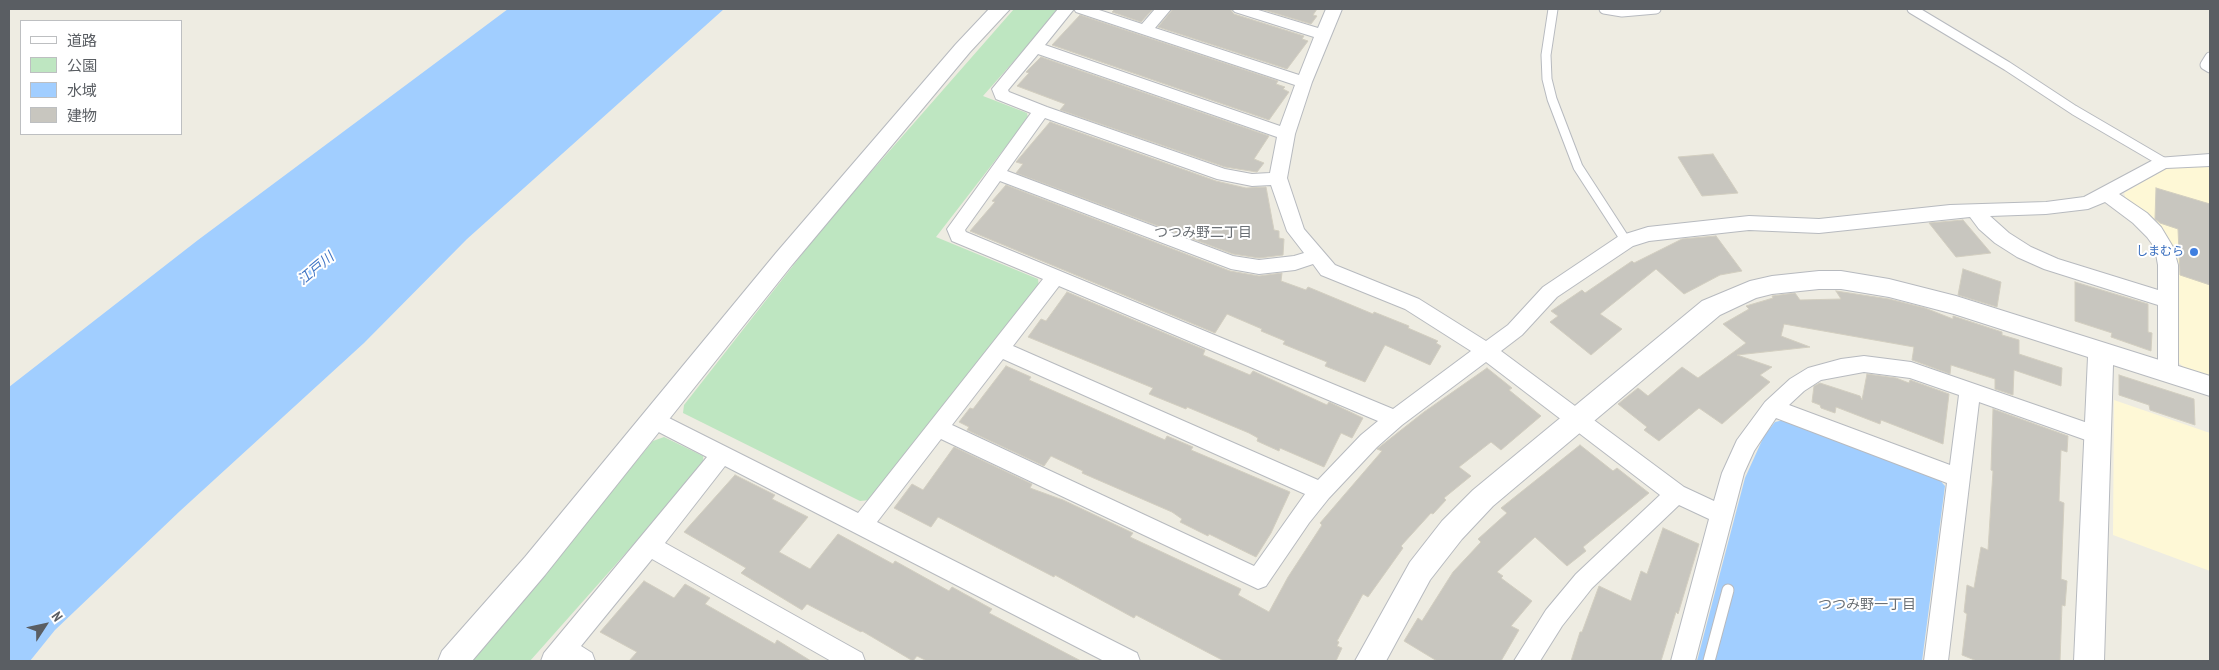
<!DOCTYPE html>
<meta charset="utf-8">
<style>
body{margin:0}
#map{position:relative;width:2219px;height:670px;overflow:hidden;background:#eeece2;font-family:"PT Sans Narrow","Noto Sans JP",sans-serif}
canvas{display:block}
.frame{position:absolute;inset:0;border:10px solid #5a5e63;pointer-events:none}
.legend{position:absolute;left:20px;top:20px;width:162px;height:115px;box-sizing:border-box;background:#fff;border:1px solid #bdbfc1;margin:0;padding:6px 9px;list-style:none;font-size:15px;color:#5a5e63}
.legend li{display:flex;align-items:center;gap:10px;height:25px}
.legend b{width:25px;border:1px solid #bdbfc1}
.north{position:absolute;left:20px;top:600px;width:50px;height:50px;-webkit-text-stroke:4px #fff;paint-order:stroke;rotate:55deg;font-size:14px;font-weight:700;line-height:20px;text-align:center;color:#5a5e63}
.north::after{content:'';display:block;margin:auto;width:18px;height:22px;background:#5a5e63;clip-path:polygon(50% 0,100% 100%,50% 72%,0 100%)}
</style>
<div id="map">
<canvas width="2219" height="670"></canvas>
<div class="frame"></div>
<ul class="legend">
<li><b style="height:6px;background:#fff"></b>道路</li>
<li><b style="height:14px;background:#bee6c1"></b>公園</li>
<li><b style="height:14px;background:#a1ceff"></b>水域</li>
<li><b style="height:14px;background:#c8c6bf"></b>建物</li>
</ul>
<div class="north">N</div>
</div>
<script>
const context = document.querySelector('canvas').getContext('2d');
context.lineJoin = 'round';
function fill(path, color) { context.fillStyle = color; context.fill(path, 'evenodd'); }
const toPath = rows => new Path2D(rows.map(r => 'M' + r).join(''));
function trace(path, color, width, dash) { context.strokeStyle = color; context.lineWidth = width; context.lineCap = dash ? 'butt' : 'round'; context.setLineDash(dash || []); context.stroke(path); }
function drawText(font, color, halo, rows, align = 'center') {
  context.font = font + ' "PT Sans Narrow","Noto Sans JP",sans-serif'; context.lineWidth = 4; context.setLineDash([]); context.textBaseline = 'middle'; context.strokeStyle = halo; context.fillStyle = color; for (const [text, x, y, turn = 0] of rows) {
    context.save(); context.translate(x, y); context.rotate((+turn || 0) * Math.PI / 180); context.textAlign = isNaN(turn) ? turn : align; if (halo) context.strokeText(text, 0, 0); context.fillText(text, 0, 0); context.restore();
  }
}
const commercial = toPath([
 [2210,165,2210,378,2187,370,2179,363,2178,261,2173,248,2126,199,2124,193,2165,169],
 [2114,400,2210,433,2210,571,2113,535]
]);
const green = toPath([
 [1014,9,1060,9,983,96,1027,113,1028,118,936,237,1038,279,1039,288,870,500,860,501,683,413,684,405,828,221],
 [664,437,703,456,704,465,530,661,471,661,653,441]
]);
const water = toPath([
 [508,9,724,9,467,239,364,343,180,511,55,630,30,661,9,661,9,387,198,240],
 [1784,420,1937,477,1945,486,1922,661,1697,661,1745,478,1764,436,1775,422]
]);
const building = toPath([
 [1115,9,1153,9,1141,22,1112,12,1115,9],
 [1173,9,1230,9,1234,14,1304,36,1302,39,1308,41,1287,69,1158,27,1173,9],
 [1261,9,1317,9,1313,15,1317,16,1311,24,1261,9],
 [1080,15,1278,81,1276,84,1285,87,1283,89,1289,92,1269,120,1052,45,1080,15],
 [1041,57,1269,136,1254,159,1264,163,1257,172,1225,167,1060,110,1065,104,1017,86,1029,73,1026,72,1041,57],
 [1050,122,1216,181,1246,188,1266,187,1274,230,1279,231,1279,238,1284,239,1283,255,1259,258,1233,254,1016,173,1023,164,1016,162,1050,122],
 [1713,154,1738,193,1702,196,1678,157,1713,154],
 [1006,185,1230,271,1259,276,1282,273,1281,281,1306,290,1308,287,1373,314,1374,312,1409,326,1408,328,1438,341,1436,343,1441,346,1430,365,1385,345,1365,382,1325,366,1327,362,1283,344,1285,341,1261,331,1262,329,1227,314,1215,333,970,231,995,202,992,201,1006,185],
 [2156,188,2210,204,2210,285,2180,275,2178,229,2160,223,2155,219,2156,188],
 [1963,220,1991,253,1956,257,1929,223,1963,220],
 [1716,236,1742,271,1720,275,1684,294,1656,269,1600,314,1622,329,1591,355,1550,322,1558,316,1551,311,1582,290,1585,293,1632,261,1634,263,1682,239,1716,236],
 [1963,269,2001,282,1997,307,1958,295,1963,269],
 [2075,282,2148,304,2148,332,2152,333,2151,351,2111,337,2112,333,2075,321,2075,282],
 [1836,291,1889,299,1925,308,1953,319,1953,316,2002,332,2002,335,2019,340,2019,354,2062,368,2061,386,2014,370,2013,395,1995,389,1995,379,1951,365,1950,374,1912,360,1914,347,1784,324,1781,336,1810,347,1737,355,1772,367,1760,375,1770,382,1722,424,1699,408,1659,441,1644,430,1647,427,1618,404,1638,388,1648,396,1682,367,1698,378,1746,343,1723,324,1749,309,1746,306,1773,298,1772,296,1795,293,1800,300,1841,299,1836,291],
 [1067,292,1205,350,1203,355,1250,375,1253,371,1327,405,1329,402,1363,418,1352,438,1341,433,1324,467,1280,448,1279,451,1257,441,1258,438,1249,433,1187,407,1186,409,1149,394,1153,388,1028,337,1041,319,1046,321,1067,292],
 [1006,366,1031,377,1029,380,1165,440,1167,436,1193,447,1191,450,1290,492,1271,533,1256,557,1209,534,1208,536,1180,522,1182,519,1172,512,1082,473,1083,471,1051,456,1044,466,967,430,969,427,959,422,970,408,973,409,1006,366],
 [1487,368,1512,388,1509,390,1541,416,1501,450,1491,442,1459,467,1471,476,1444,498,1446,500,1433,514,1431,513,1401,546,1403,548,1368,597,1363,594,1337,641,1339,642,1337,646,1342,648,1336,661,1224,661,1136,615,1134,618,1055,575,1054,577,938,517,931,527,894,508,912,484,923,490,954,447,1032,484,1030,488,1063,500,1133,533,1130,537,1241,589,1238,595,1269,612,1288,577,1322,525,1320,523,1382,451,1377,449,1424,412,1487,368],
 [1867,374,1896,378,1909,383,1910,380,1949,394,1943,444,1881,420,1880,424,1836,407,1835,413,1821,408,1820,405,1812,402,1814,386,1820,383,1860,396,1862,400,1867,374],
 [2119,375,2194,399,2195,425,2150,410,2149,405,2119,395,2119,375],
 [1993,409,2068,436,2067,452,2061,450,2059,501,2064,503,2061,579,2067,581,2065,606,2062,605,2060,661,1977,661,1962,655,1967,614,1964,612,1967,585,1974,588,1981,547,1988,550,1993,471,1991,470,1993,409],
 [1580,445,1613,471,1617,468,1649,493,1583,547,1586,551,1567,566,1535,537,1497,572,1503,576,1501,578,1532,601,1511,626,1519,630,1501,661,1437,661,1404,641,1418,618,1422,621,1453,572,1481,542,1478,539,1507,513,1501,508,1580,445],
 [735,475,775,495,772,499,808,517,779,552,810,569,838,534,893,564,895,561,949,591,952,587,992,609,989,613,1081,661,927,661,917,656,913,661,862,631,861,632,807,604,802,610,741,573,746,568,684,532,735,475],
 [1663,528,1699,544,1678,614,1676,612,1661,661,1571,661,1580,632,1582,632,1599,586,1631,601,1641,571,1647,574,1663,528],
 [644,581,674,598,685,584,710,598,705,604,775,644,777,640,811,661,629,661,637,652,600,632,644,581]
]);
const serviceFar1 = toPath([
 [1553,9,1546,55,1547,79,1552,99,1578,167,1626,241],
 [1604,9,1622,12,1656,9],
 [1912,9,2007,66,2074,110,2163,162],
 [2210,57,2205,65,2210,68]
]);
const service = toPath([
 [1709,661,1728,590]
]);
const minor = toPath([
 [1058,9,1096,9,1142,24,1155,9,1171,9,1155,28,1299,75,1314,37,1235,12,1232,9,1255,9,1318,28,1326,9,1342,9,1312,82,1295,134,1287,178,1304,229,1335,265,1419,299,1486,341,1508,325,1543,287,1619,236,1648,227,1749,216,1819,219,1950,205,2046,202,2084,197,2157,158,2210,154,2210,166,2166,168,2119,194,2147,213,2161,227,2173,247,2178,265,2178,372,2175,378,2168,380,2161,378,2158,372,2158,305,2044,269,2017,257,1995,243,1979,229,1970,217,1819,233,1749,230,1649,241,1633,246,1557,297,1522,335,1501,351,1684,487,1714,501,1722,473,1737,440,1765,402,1790,379,1808,368,1841,359,1864,356,1911,362,2105,429,2108,435,2105,441,2097,444,1979,402,1948,661,1924,661,1947,483,1776,418,1754,451,1744,473,1695,661,1671,661,1709,519,1679,505,1592,588,1562,626,1540,661,1514,661,1546,610,1576,574,1660,495,1486,362,1402,425,1377,447,1329,498,1309,523,1266,586,1258,589,941,439,877,522,1137,653,1140,661,1104,661,725,466,665,543,862,653,865,661,831,661,652,559,581,646,592,653,595,661,541,661,544,653,707,457,647,426,643,420,647,414,654,411,661,414,858,513,1043,279,952,241,947,229,1031,113,996,99,992,89,1058,9],
 [1074,9,1076,12,1295,85,1280,126,1045,45,1074,9],
 [1038,54,1277,137,1270,173,1252,174,1225,169,1047,107,1009,92,1008,90,1038,54],
 [1045,118,1217,179,1252,186,1271,185,1287,231,1304,253,1294,256,1259,260,1233,256,1007,171,1045,118],
 [1000,181,1231,269,1259,274,1295,270,1313,264,1321,275,1405,309,1471,351,1393,409,966,232,965,230,1000,181],
 [2105,202,2133,223,2147,237,2155,248,2158,265,2158,290,2058,259,2031,247,2009,233,1990,216,2046,214,2088,209,2105,202],
 [1059,286,1378,421,1361,435,1318,480,1013,346,1059,286],
 [1003,359,1305,494,1254,566,952,425,1003,359],
 [1864,372,1910,378,1959,395,1950,465,1789,405,1804,391,1821,380,1864,372]
]);
const tertiary = toPath([
 [989,9,1010,9,970,52,792,265,545,575,472,661,438,661,442,651,525,557,776,253,956,44,989,9],
 [1819,271,1841,271,1889,279,1956,296,2210,376,2210,396,2113,365,2104,661,2074,661,2088,357,1954,314,1889,297,1841,289,1819,289,1772,294,1756,298,1720,315,1493,506,1462,539,1430,580,1386,661,1355,661,1410,562,1442,521,1473,490,1702,301,1750,281,1772,276,1819,271]
]);
const markers = [
 [2194,252,5,"#3f7fe0"]
];
const shopNames = [
 ["しまむら",2184,252]
];
const neighbourhoodNames = [
 ["つつみ野二丁目",1203,233],
 ["つつみ野一丁目",1867,605]
];
const waterNames = [
 ["江戸川",316,269,-40]
];
fill(commercial, '#fef8d6');
fill(green, '#bee6c1');
fill(water, '#a1ceff');
fill(building, '#c8c6bf');
trace(building, '#d2cec0', 1);
trace(serviceFar1, '#b7babf', 11);
trace(service, '#b7babf', 13);
trace(minor, '#b7babf', 2);
trace(tertiary, '#b7babf', 2);
trace(serviceFar1, '#fff', 9);
trace(service, '#fff', 11);
fill(minor, '#fff');
fill(tertiary, '#fff');
for (const [x, y, r, color] of markers) { const dot = new Path2D(); dot.arc(x, y, r, 0, 2 * Math.PI); context.fillStyle = color; context.fill(dot); trace(dot, '#fff', 2); }
drawText('12px', '#366cbe', '#fff', shopNames, 'right');
drawText('14px', '#6b7075', '#fff', neighbourhoodNames);
drawText('italic 14px', '#4176c5', '#fff', waterNames);
</script>
